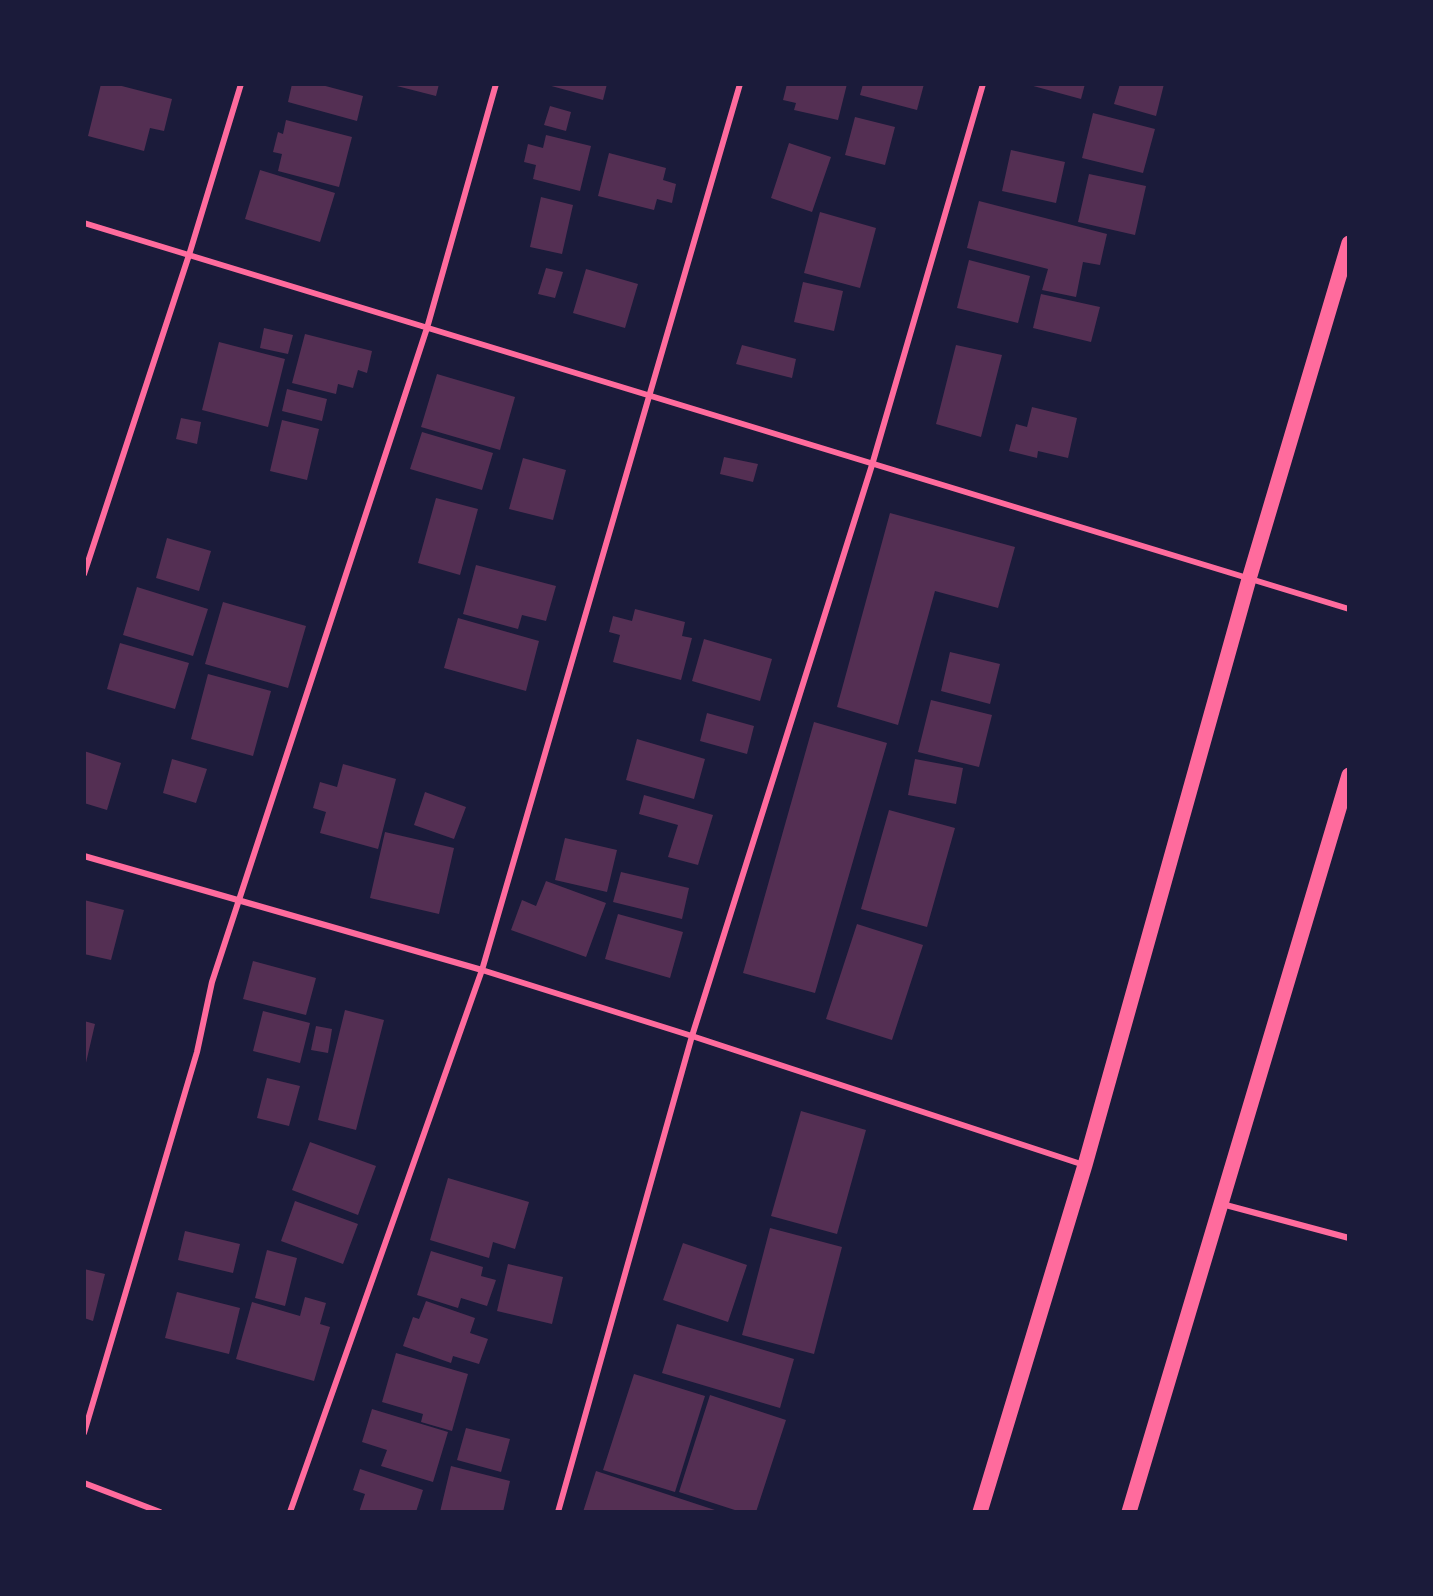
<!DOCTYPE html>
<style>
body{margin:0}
#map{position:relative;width:1433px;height:1596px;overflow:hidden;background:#1b1b3a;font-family:"DejaVu Sans",sans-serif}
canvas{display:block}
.frame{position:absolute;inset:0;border:86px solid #1b1b3a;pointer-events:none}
</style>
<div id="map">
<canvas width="1433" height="1596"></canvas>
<div class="frame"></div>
</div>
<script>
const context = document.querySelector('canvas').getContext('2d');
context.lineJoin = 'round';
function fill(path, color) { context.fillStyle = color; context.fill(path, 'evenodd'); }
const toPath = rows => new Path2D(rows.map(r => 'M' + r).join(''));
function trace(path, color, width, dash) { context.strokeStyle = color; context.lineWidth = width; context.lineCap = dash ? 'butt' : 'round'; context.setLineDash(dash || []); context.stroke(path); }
const building = toPath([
 [101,84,114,84,172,99,164,131,150,128,144,151,88,136],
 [292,84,318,84,363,96,357,121,288,102],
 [389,84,439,84,436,96],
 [544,84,607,84,603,100],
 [787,84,847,84,838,120,794,110,796,103,783,100],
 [863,84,924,84,917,110,860,95],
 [1026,84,1085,84,1081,99],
 [1120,84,1164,84,1156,116,1114,104],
 [550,106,571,112,566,131,544,125],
 [1093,113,1155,129,1143,173,1082,158],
 [855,117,895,127,885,165,845,155],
 [286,120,352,137,339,187,278,171,282,154,273,152,278,132,283,134],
 [546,135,591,146,580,191,533,179,536,165,524,162,528,144,543,148],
 [789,143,831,157,812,212,771,198],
 [1011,150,1065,162,1056,203,1002,191],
 [609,153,666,168,663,180,676,184,672,203,657,199,654,210,598,196],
 [260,170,335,193,320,242,245,219],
 [1089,174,1146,186,1135,235,1078,222],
 [541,197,573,205,562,254,530,247],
 [979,201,1107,234,1100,265,1083,262,1076,297,1042,290,1048,269,967,248],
 [820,212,876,228,860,288,804,273],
 [969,260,1030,276,1018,323,957,308],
 [546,268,563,272,555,298,538,294],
 [586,269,638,284,625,328,573,313],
 [803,282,843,291,834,331,794,322],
 [1041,294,1100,307,1091,342,1033,328],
 [264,328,293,335,288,354,260,348],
 [305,334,372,351,367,373,358,370,353,388,338,384,336,394,292,383],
 [219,342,285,359,268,427,202,410],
 [742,345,796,359,792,378,736,364],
 [956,345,1002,355,981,437,936,424],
 [437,374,515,397,500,450,421,427],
 [287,389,327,399,322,421,282,411],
 [1032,407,1077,418,1068,458,1038,451,1037,458,1009,451,1016,424,1027,427],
 [181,418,201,422,197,444,176,439],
 [282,420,319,429,307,480,270,471],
 [422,432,493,453,482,490,410,469],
 [724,457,758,464,753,482,720,474],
 [523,458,566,470,553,520,509,509],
 [436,498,478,509,460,575,418,563],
 [890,513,1015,547,998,608,935,591,898,725,837,707],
 [167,538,211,551,199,591,156,578],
 [476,565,556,586,546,621,522,615,518,629,463,614],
 [137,587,208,609,193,656,123,635],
 [223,602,306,626,288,688,205,664],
 [635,609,685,622,682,636,692,638,681,680,613,662,620,635,609,632,613,616,632,621],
 [458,618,539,641,526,691,444,668],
 [704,639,772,659,760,701,692,681],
 [120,643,189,663,175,709,107,689],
 [950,652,1000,664,990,704,941,691],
 [208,674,271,691,253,756,191,739],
 [931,700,992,715,979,767,918,752],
 [707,713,754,726,747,754,700,741],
 [814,722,887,743,815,993,743,973],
 [637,739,705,759,694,799,626,780],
 [84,751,121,763,107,810,84,803],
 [172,759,207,769,196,803,163,793],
 [915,759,963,768,956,804,908,795],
 [343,764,396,779,378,849,320,833,326,812,313,808,320,782,337,787],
 [425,792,466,807,454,839,414,825],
 [644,795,713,815,698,865,668,857,678,825,639,814],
 [889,810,955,828,927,927,861,909],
 [385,832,454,848,439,914,370,898],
 [565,838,617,850,607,892,555,880],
 [621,872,689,888,682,919,613,902],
 [546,881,606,903,586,957,511,930,522,900,536,906],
 [84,900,124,910,111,960,84,954],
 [618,914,683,932,670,978,605,959],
 [857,924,923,945,892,1040,826,1019],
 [253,961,316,978,306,1015,243,999],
 [345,1010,384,1020,356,1130,318,1120],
 [263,1011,310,1023,300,1063,253,1051],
 [84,1021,95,1024,85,1067,84,1067],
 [316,1026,332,1029,328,1053,311,1050],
 [267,1078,300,1086,289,1126,257,1118],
 [801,1111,866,1130,837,1234,771,1216],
 [310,1142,376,1166,358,1215,292,1190],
 [448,1178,529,1202,515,1249,493,1242,489,1258,430,1240],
 [295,1201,358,1224,343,1264,281,1241],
 [770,1228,842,1247,814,1354,742,1335],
 [185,1231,240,1244,233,1273,178,1260],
 [683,1243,747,1265,728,1322,663,1300],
 [267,1250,297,1258,285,1306,255,1298],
 [431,1251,483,1267,481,1276,496,1280,487,1306,461,1298,458,1308,417,1295],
 [508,1264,563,1277,552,1324,497,1311],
 [84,1269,105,1274,93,1321,84,1318],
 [177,1292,240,1308,229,1354,165,1338],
 [305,1297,326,1303,320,1324,330,1327,314,1381,236,1359,252,1302,300,1316],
 [426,1301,475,1318,470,1333,488,1339,479,1364,453,1356,451,1363,403,1346,413,1317,419,1319],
 [677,1324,794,1359,780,1408,662,1373],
 [396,1353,468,1374,452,1431,421,1422,423,1414,382,1402],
 [634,1374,705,1396,675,1492,603,1470],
 [710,1395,786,1420,756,1512,741,1512,679,1492],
 [372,1409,448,1432,433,1482,381,1466,387,1450,362,1442],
 [466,1428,510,1439,501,1472,457,1460],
 [451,1466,510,1481,503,1512,440,1512],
 [360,1469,423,1490,416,1512,359,1512,365,1494,353,1490],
 [596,1471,721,1512,583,1512]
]);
const minor = toPath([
 [84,223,1349,609],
 [84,574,189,255,241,84],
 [84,856,482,970,692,1036,1084,1165],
 [1222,1204,1349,1238],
 [84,1433,197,1052,212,982,427,328,496,84],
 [84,1483,160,1512],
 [290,1512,482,970,740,84],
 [558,1512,692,1036,872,465,983,84]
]);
const primary = toPath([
 [980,1512,1085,1165,1249,579,1349,243],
 [1129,1512,1349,775]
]);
fill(building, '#542f53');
trace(minor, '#ff6b9d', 6);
trace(primary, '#ff6b9d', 15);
</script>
